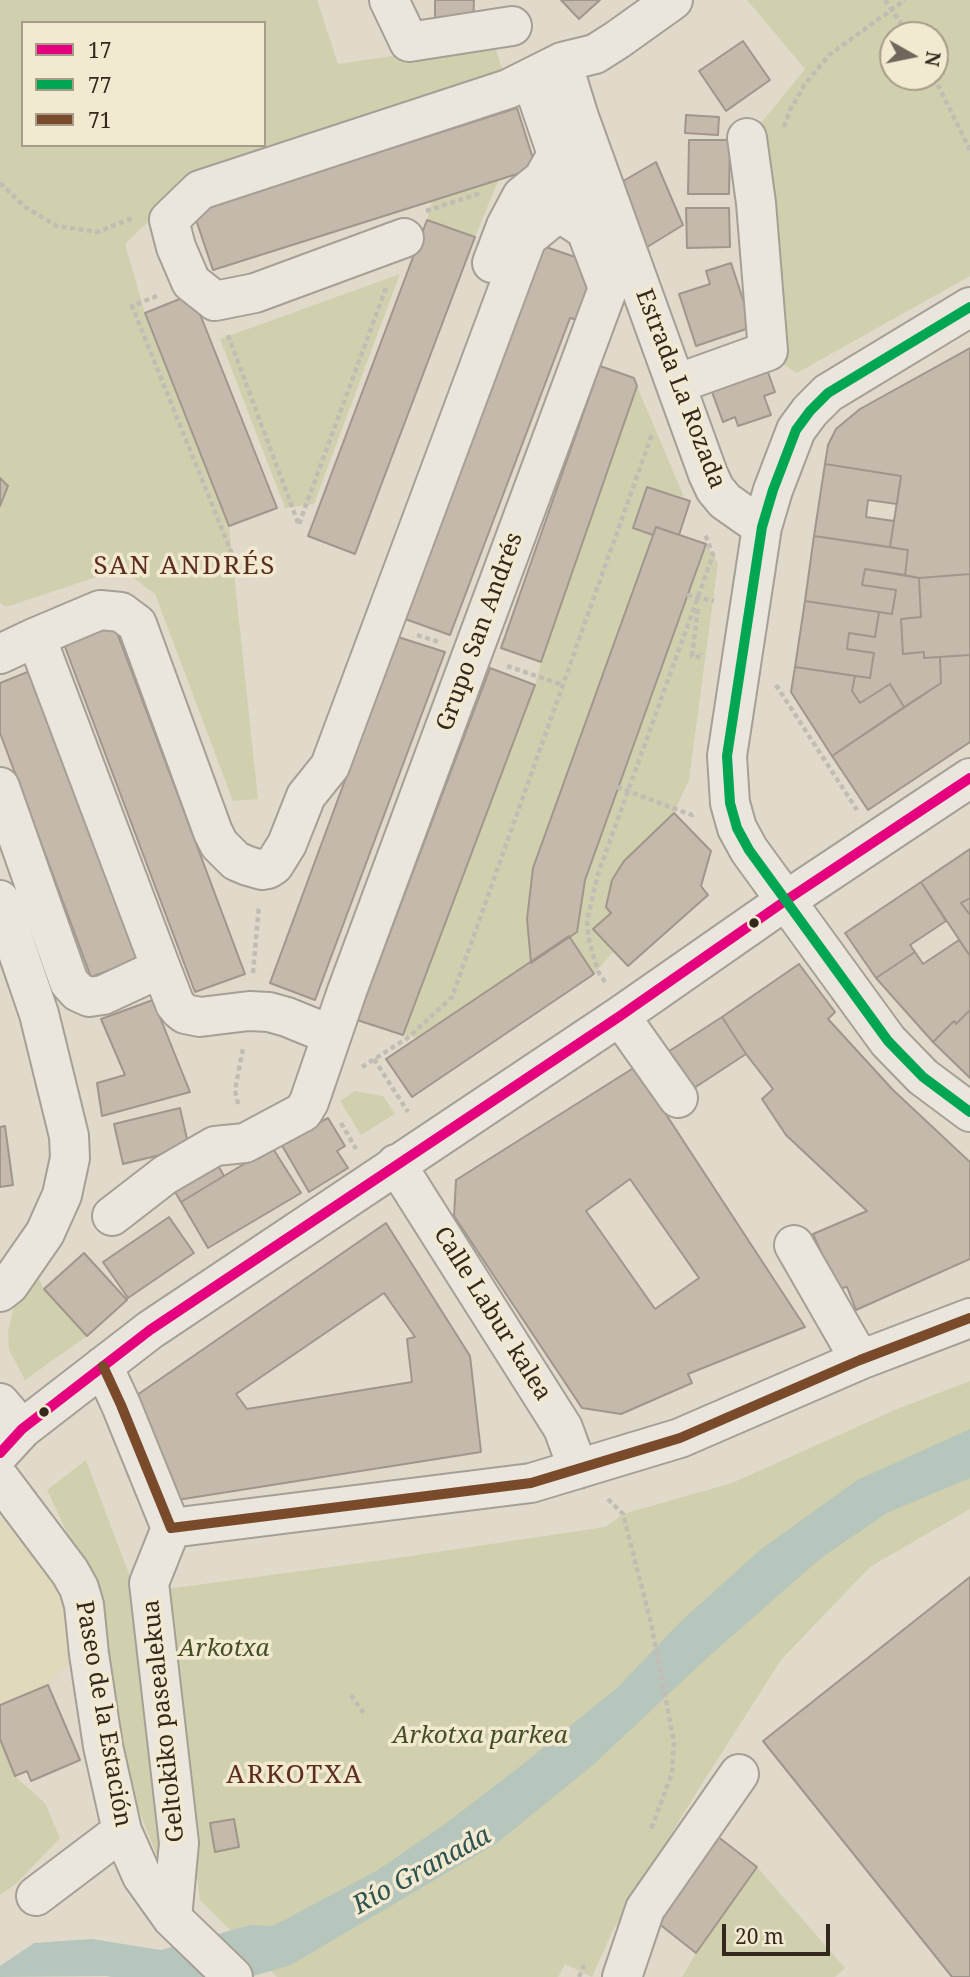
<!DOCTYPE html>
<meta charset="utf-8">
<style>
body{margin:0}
#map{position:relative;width:970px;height:1977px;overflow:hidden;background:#e1dacb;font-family:"Noto Serif",serif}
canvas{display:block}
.legend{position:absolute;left:21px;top:21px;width:245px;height:126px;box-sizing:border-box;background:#f2e9d1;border:2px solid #a69c89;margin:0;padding:9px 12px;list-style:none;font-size:21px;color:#34281e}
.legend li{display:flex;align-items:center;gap:14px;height:35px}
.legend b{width:35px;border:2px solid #a69c89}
.north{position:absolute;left:879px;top:21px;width:70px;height:70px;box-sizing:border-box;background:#f2e9d1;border:2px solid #a69c89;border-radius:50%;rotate:99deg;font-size:19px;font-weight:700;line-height:28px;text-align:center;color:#34281e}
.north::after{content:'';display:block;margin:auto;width:24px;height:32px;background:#71665b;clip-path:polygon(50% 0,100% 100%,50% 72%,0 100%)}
.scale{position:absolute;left:722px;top:1924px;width:108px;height:32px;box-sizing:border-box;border:4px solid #34281e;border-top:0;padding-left:9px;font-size:21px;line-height:24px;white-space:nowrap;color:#34281e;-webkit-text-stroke:5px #f2e9d1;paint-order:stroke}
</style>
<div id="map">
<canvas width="970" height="1977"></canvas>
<ul class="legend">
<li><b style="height:9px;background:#e5007d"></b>17</li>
<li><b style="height:9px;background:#00a651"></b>77</li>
<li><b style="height:9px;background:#7a4b2a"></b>71</li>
</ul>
<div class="north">N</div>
<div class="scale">20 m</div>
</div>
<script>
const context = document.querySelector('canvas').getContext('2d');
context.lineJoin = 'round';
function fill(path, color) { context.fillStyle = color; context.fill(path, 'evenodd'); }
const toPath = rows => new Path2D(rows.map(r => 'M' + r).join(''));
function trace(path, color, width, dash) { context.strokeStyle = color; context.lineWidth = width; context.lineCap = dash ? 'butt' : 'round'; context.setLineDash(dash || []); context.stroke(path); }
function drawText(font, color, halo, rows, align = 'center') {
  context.font = font + ' "Noto Serif",serif'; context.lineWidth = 7; context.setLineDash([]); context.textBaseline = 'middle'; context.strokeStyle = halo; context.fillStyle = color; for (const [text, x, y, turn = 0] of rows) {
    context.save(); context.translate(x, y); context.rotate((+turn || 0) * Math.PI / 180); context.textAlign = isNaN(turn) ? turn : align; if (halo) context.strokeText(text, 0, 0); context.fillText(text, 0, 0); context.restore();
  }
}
const farmland = toPath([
 [2,1520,66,1590,69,1664,48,1685,0,1705,0,1522]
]);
const green = toPath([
 [0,0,317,0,338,64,493,41,503,71,187,184,125,244,145,313,229,526,258,799,233,801,155,594,121,569,6,607,0,603,0,508,8,486,0,478],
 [23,23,264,23,264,145,23,145],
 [747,0,970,0,970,276,797,373,781,363,756,129,805,69],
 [893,35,935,35,935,77,893,77],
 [499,179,475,237,427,220,432,200],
 [400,274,314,504,285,508,220,339],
 [637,386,684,497,647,487,633,527,653,535,533,868,527,919,531,963,417,1038,403,1035,535,686,541,662],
 [706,544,718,563,689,780,674,813,624,861,612,880,606,907,611,913,593,929,614,951,594,974,569,936,577,932,585,880],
 [355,1091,383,1096,395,1114,361,1135,340,1101],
 [39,1279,44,1289,87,1336,25,1380,9,1350,8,1332,13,1309,25,1291],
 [970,1381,970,1509,870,1567,781,1660,698,1790,613,1930,592,1977,565,1964,558,1977,277,1977,200,1900,159,1590,390,1559,605,1527,623,1514,732,1483,897,1409],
 [86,1460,140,1603,171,1859,159,1861,120,1763,101,1604,47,1490],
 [0,1739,15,1776,45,1803,60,1838,16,1884,0,1895],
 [757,1867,845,1968,835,1977,682,1977,696,1953]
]);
const water = toPath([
 [970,1429,970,1478,887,1513,821,1558,706,1659,593,1765,497,1843,291,1965,250,1977,112,1977,106,1976,0,1977,0,1966,34,1943,92,1939,161,1950,250,1925,273,1926,378,1870,449,1821,527,1761,618,1687,680,1622,760,1550,857,1480]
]);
const building = toPath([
 [435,0,474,0,473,25,435,25,435,0],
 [561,0,600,0,579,19,561,0],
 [743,41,770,80,726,111,699,71,743,41],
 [517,108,536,168,213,270,193,211,517,108],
 [686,115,719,117,718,135,685,133,686,115],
 [689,140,730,140,729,194,688,194,689,140],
 [656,162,683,225,644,249,618,184,656,162],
 [686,208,729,208,730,247,687,248,686,208],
 [427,220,475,237,355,554,308,536,427,220],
 [543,246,587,261,595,286,581,321,570,318,450,635,405,619,543,246],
 [731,263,752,327,696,346,679,294,710,284,706,271,731,263],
 [192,294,277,508,229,526,145,313,192,294],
 [970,348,970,574,919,578,905,575,908,550,890,547,901,476,825,464,828,445,836,429,860,409,970,348],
 [764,361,775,392,764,396,771,415,738,426,735,417,723,422,708,381,764,361],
 [600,366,634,378,637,386,541,662,501,648,600,366],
 [825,464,901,476,897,504,868,500,866,517,894,521,890,547,814,536,825,464],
 [0,478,8,486,0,506,0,478],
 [647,487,690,501,679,535,656,527,653,535,633,528,647,487],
 [656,527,706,544,585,880,577,932,531,963,527,919,533,868,656,527],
 [814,536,908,550,905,575,865,569,862,585,896,590,892,614,805,601,814,536],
 [865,569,919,578,921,617,901,619,903,654,924,652,924,658,940,657,941,683,904,707,890,684,860,703,852,691,855,676,870,678,874,653,847,649,849,633,875,637,879,612,892,614,896,590,862,585,865,569],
 [970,574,970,655,924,658,924,652,903,654,901,619,921,617,919,578,970,574],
 [805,601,879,612,875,637,849,633,847,649,874,653,870,678,795,667,805,601],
 [113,622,245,974,195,992,62,639,113,622],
 [398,637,445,652,315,1000,270,983,398,637],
 [970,655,970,742,868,810,832,756,941,683,940,657,970,655],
 [795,667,855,676,852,691,860,703,890,684,904,707,832,756,791,692,795,667],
 [490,668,535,685,403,1035,357,1020,490,668],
 [30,671,138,960,91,977,0,733,0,683,30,671],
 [674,813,711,851,701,886,708,895,628,966,593,929,611,913,606,907,612,880,624,861,674,813],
 [970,849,970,898,961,903,970,915,970,956,921,882,970,849],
 [921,882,946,921,910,945,915,952,876,978,845,933,921,882],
 [970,898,970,915,961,903,970,898],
 [569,936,594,974,412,1097,386,1059,569,936],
 [959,940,970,956,970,1010,956,1024,954,1021,933,1042,876,978,915,952,923,964,959,940],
 [799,964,835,1012,828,1019,893,1090,970,1162,970,1259,856,1310,847,1287,837,1289,813,1234,867,1211,786,1135,762,1099,773,1089,746,1054,722,1017,799,964],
 [153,1000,190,1092,102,1116,97,1083,125,1075,101,1019,153,1000],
 [970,1010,970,1078,933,1042,954,1021,956,1024,970,1010],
 [722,1017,746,1054,685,1094,660,1057,722,1017],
 [635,1067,805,1327,688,1374,692,1383,621,1414,582,1408,454,1216,456,1180,635,1067],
 [630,1179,699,1278,655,1309,586,1211,630,1179],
 [180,1108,189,1148,123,1164,114,1124,180,1108],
 [328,1118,345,1146,337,1151,348,1168,309,1192,280,1142,328,1118],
 [5,1126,13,1185,0,1187,0,1127,5,1126],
 [272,1147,301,1193,208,1248,181,1202,272,1147],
 [214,1158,224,1176,181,1202,169,1182,214,1158],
 [169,1217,194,1253,128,1298,103,1262,169,1217],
 [386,1223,470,1356,481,1452,177,1500,137,1395,386,1223],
 [384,1293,415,1337,407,1339,412,1382,247,1409,236,1394,384,1293],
 [84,1253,127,1300,87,1336,44,1289,84,1253],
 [970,1577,970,1977,952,1977,763,1741,970,1577],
 [48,1685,80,1760,31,1781,27,1771,15,1776,0,1739,0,1705,48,1685],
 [234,1819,239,1847,215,1852,210,1823,234,1819],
 [717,1836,757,1867,696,1953,658,1923,717,1836]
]);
const path = toPath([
 [885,0,909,35],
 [934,77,970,150],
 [784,127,790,110,805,84,829,55,905,0],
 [0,183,25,207,57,226,98,232,132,218],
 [426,211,481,193],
 [157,296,132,306,232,554],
 [228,335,298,523],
 [299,524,387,285],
 [687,595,714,601],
 [698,609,692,656,701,657,702,653],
 [417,635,439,642],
 [507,666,563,685],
 [776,685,857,810],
 [617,787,692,815,695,814],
 [253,973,259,905],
 [605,982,599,973,593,955,589,940,587,921,598,874,713,555,705,534],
 [374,1059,408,1112],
 [362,1067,409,1037,452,997,652,434],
 [238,1104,235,1090,243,1048],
 [341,1123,356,1149],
 [608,1499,623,1514,651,1623,674,1742,672,1773,650,1832],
 [351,1695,365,1715],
 [579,1977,584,1965]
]);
const minor = toPath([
 [389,0,409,42,512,26],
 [562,62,579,117,708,474,715,489,725,501,762,527],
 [404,238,255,293,215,301,191,282,176,247,169,220,200,190,508,89,562,62,595,54,617,40,673,0],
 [492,263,506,226,522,196,543,179,557,154],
 [970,307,828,393,810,411,796,430,773,490,762,527,727,756,730,803,737,828,749,850,888,1041,923,1077,970,1112],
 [676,384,768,351,756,203,747,138],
 [0,654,36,637],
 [0,787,69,982,78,992,89,997,103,995,161,968],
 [0,900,39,1014,69,1136,70,1158,62,1195,45,1233,9,1285,0,1292],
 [620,1016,678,1098],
 [331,1035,287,1017,269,1012,249,1011,200,1017,185,1014,180,1010,175,1004,161,968,36,637,100,610,121,612,137,624,213,832,219,844,236,861,248,866,262,870,268,869,274,865,287,844,306,796,330,766,527,238,559,212,586,230],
 [396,1164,563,1428,578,1469],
 [112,1216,165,1175,215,1146,245,1143,303,1112,309,1102,347,991,608,288,557,154,531,78],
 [794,1245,860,1360],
 [103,1366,121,1405,171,1528,531,1483,680,1438,860,1360,970,1318],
 [0,1403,22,1429],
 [0,1453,22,1429,150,1330,620,1016,785,901,970,778],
 [0,1479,70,1572,79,1588,84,1605,89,1654,103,1746,122,1831,142,1876,172,1918,233,1977],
 [171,1528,149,1583,179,1843,172,1918],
 [36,1896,122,1831],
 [622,1977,645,1909,739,1774]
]);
const bus1 = toPath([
 [0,1453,22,1429,150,1330,620,1016,785,901,970,778]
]);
const bus2 = toPath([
 [970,307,828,393,810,411,796,430,773,490,762,527,727,756,730,803,737,828,749,850,888,1041,923,1077,970,1112]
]);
const bus3 = toPath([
 [103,1366,121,1405,171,1528,531,1483,680,1438,860,1360,970,1318]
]);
const markers = [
 [754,923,6,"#34281e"],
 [44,1412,6,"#34281e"]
];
const streetNames = [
 ["Estrada La Rozada",680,389,69],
 ["Grupo San Andrés",480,632,-70],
 ["Calle Labur kalea",492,1314,58],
 ["Paseo de la Estación",103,1714,80],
 ["Geltokiko pasealekua",164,1721,-96]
];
const parkNames = [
 ["Arkotxa",224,1649],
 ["Arkotxa parkea",480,1736]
];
const neighbourhoodNames = [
 ["SAN ANDRÉS",185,567],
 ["ARKOTXA",295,1776]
];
const waterNames = [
 ["Río Granada",422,1871,-29]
];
fill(farmland, '#e0d9bc');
fill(green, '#d0d0ae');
fill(water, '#b6c6bc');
fill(building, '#c5b9ac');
trace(building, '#a1968b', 2);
trace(minor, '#a69f95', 42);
trace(path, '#c2bcb4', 4.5, [5, 3.5]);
trace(minor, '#eae6dd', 38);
trace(bus1, '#e5007d', 10);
trace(bus2, '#00a651', 10);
trace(bus3, '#7a4b2a', 10);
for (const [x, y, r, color] of markers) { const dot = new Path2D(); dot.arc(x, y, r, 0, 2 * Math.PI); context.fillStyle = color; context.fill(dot); trace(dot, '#f2e9d1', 2.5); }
drawText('24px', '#34281e', '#f2e9d1', streetNames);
drawText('italic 24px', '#454f26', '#f2e9d1', parkNames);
context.letterSpacing = '2px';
drawText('26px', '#5d2d20', '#f2e9d1', neighbourhoodNames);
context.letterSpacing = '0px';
drawText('italic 26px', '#2e5350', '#f2e9d1', waterNames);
</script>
